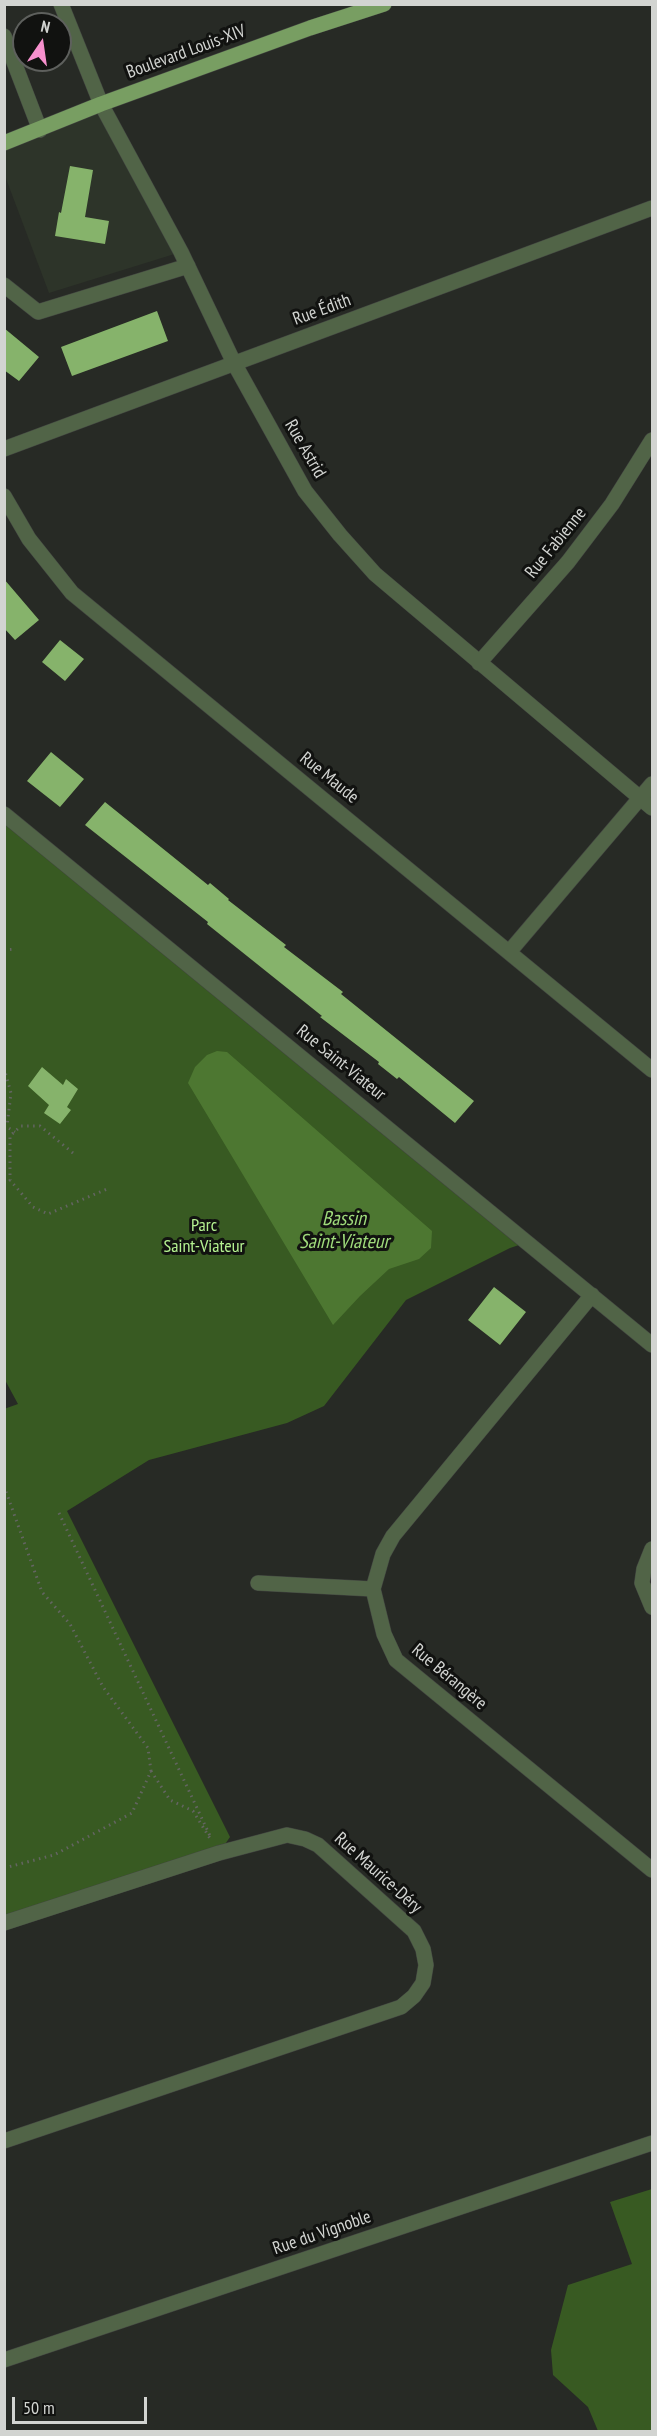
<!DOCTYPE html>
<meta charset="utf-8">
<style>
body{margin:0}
#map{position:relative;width:657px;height:2436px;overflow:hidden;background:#272a25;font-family:"PT Sans Narrow",sans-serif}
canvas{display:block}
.frame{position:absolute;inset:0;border:6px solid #d2d4d1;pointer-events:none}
.north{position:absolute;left:12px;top:12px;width:60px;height:60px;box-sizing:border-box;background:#111210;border:2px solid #5e605d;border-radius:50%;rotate:13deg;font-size:16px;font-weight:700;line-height:24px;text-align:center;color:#d2d4d1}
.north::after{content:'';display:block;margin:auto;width:21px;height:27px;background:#f790cd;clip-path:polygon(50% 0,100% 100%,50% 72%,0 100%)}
.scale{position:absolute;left:12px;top:2397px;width:135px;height:27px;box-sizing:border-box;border:3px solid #d2d4d1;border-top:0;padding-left:8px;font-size:18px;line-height:21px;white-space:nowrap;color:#d2d4d1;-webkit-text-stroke:4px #111210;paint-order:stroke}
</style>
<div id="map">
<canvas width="657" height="2436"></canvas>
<div class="frame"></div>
<div class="north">N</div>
<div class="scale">50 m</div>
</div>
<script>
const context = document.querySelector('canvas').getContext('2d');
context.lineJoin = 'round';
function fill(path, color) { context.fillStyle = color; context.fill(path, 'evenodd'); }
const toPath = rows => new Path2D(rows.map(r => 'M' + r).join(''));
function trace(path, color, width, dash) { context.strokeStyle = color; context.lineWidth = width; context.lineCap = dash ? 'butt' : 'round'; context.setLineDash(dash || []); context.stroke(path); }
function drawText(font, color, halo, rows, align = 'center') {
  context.font = font + ' "PT Sans Narrow",sans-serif'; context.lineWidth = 6; context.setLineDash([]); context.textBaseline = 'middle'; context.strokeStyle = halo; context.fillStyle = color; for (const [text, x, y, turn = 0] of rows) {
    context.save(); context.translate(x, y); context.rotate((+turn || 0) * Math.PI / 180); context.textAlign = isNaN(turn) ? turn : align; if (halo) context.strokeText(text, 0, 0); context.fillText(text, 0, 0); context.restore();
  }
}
const built = toPath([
 [101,104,181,252,49,293,5,176,5,143]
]);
const green = toPath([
 [5,814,528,1242,510,1248,406,1300,324,1406,287,1423,149,1460,67,1511,230,1837,219,1853,5,1923,4,1409,18,1404,5,1380],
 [652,2189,652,2431,598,2431,588,2407,553,2375,551,2350,568,2285,632,2264,610,2202]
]);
const water = toPath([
 [217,1051,227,1052,432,1231,431,1248,419,1259,389,1269,360,1296,333,1325,188,1083,195,1067,207,1055]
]);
const building = toPath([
 [70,166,93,170,85,217,109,221,105,244,55,236,59,212,61,213],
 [157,311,168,341,72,376,61,347],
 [4,328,39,357,19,381,4,370],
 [4,579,39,620,15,640,4,628],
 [60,640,84,659,65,681,42,662],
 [51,752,84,779,60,807,27,781],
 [105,802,208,885,210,883,229,899,228,900,286,945,284,947,343,992,341,994,474,1101,455,1123,399,1077,397,1079,378,1064,379,1062,320,1017,322,1016,207,924,208,922,85,825],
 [42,1067,63,1085,66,1079,78,1089,67,1107,71,1110,60,1124,44,1113,49,1105,28,1086],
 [494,1287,526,1312,500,1345,468,1320]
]);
const path = toPath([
 [4,950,16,949],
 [4,1068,11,1093,7,1126],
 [4,1125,15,1132],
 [73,1153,40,1126,21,1126,10,1136,10,1180,33,1207,48,1214,107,1189],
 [4,1183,10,1180],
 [4,1486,42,1592,70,1624,103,1687,148,1748,151,1771,132,1813,54,1855,4,1868],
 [59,1513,211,1838],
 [151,1771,170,1800,193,1811,211,1840]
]);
const minor = toPath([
 [61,4,101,104,181,252,234,363,305,491,340,535,375,574,652,808],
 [4,36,40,130],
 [4,285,38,312,188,266],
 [4,449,652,208],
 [4,496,29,539,72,593,652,1070],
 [479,663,568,562,612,504,652,440],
 [4,814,652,1345],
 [510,951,652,784],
 [592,1295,393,1536,383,1554,373,1589,384,1634,396,1660,652,1870],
 [652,1549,644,1569,642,1583,652,1607],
 [258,1583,373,1589],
 [4,1923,219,1853,287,1835,305,1839,318,1845,414,1931,423,1949,426,1965,423,1983,414,1996,401,2007,4,2141],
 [4,2360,652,2143]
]);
const major = toPath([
 [4,143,101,104,310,28,384,4]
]);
const streetNames = [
 ["Boulevard Louis-XIV",186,52,-20],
 ["Rue Édith",322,310,-20],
 ["Rue Astrid",305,449,60],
 ["Rue Fabienne",556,543,-51],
 ["Rue Maude",329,778,39],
 ["Rue Saint-Viateur",341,1063,39],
 ["Rue Bérangère",449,1677,40],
 ["Rue Maurice-Déry",378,1873,42],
 ["Rue du Vignoble",322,2233,-19]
];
const parkNames = [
 ["Parc",204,1226],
 ["Saint-Viateur",204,1247]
];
const waterNames = [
 ["Bassin",344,1219],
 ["Saint-Viateur",344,1242]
];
fill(built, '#2d3429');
fill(green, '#385a22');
fill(water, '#4d7731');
fill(building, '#86b36b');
trace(minor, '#424541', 16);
trace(major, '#424541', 16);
trace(path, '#636561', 3, [1.5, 4.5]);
trace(minor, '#516447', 15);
trace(major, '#789e62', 15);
drawText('18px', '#d2d4d1', '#111210', streetNames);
drawText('18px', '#b5f291', '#111210', parkNames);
drawText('italic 20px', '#9fdb7b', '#111210', waterNames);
</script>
